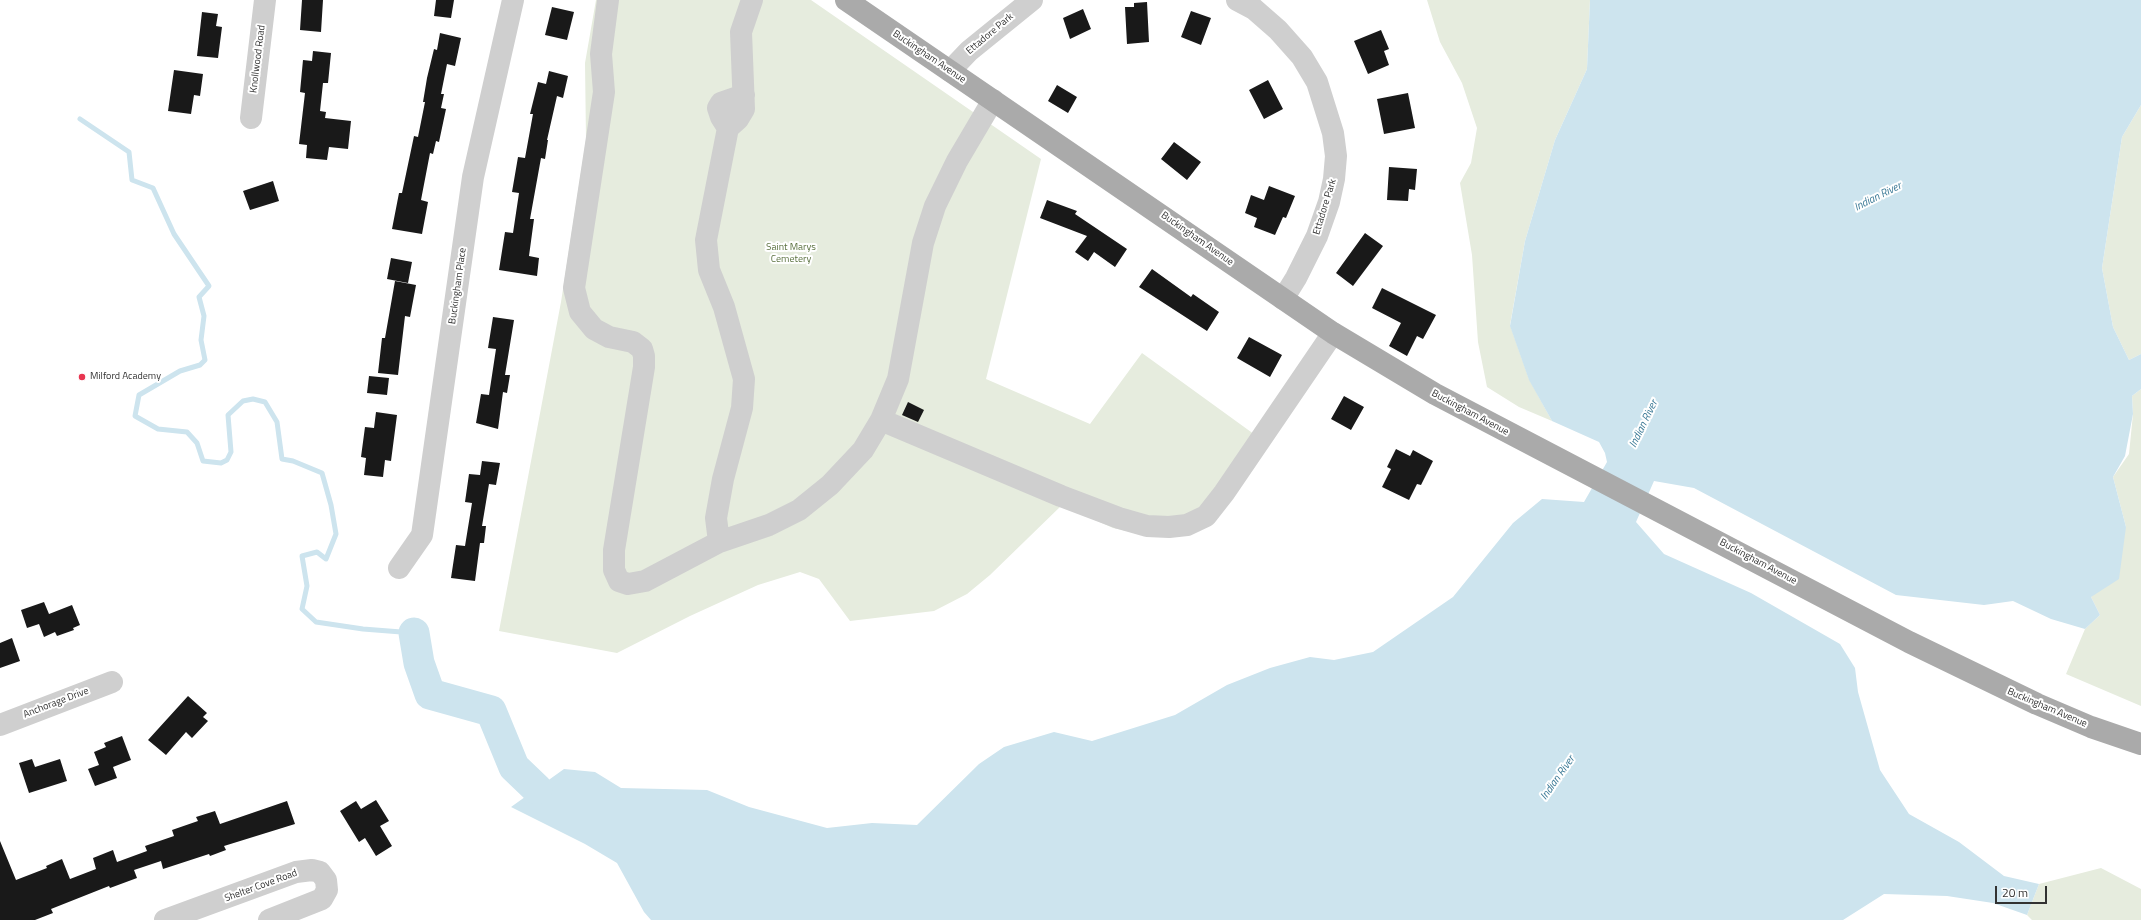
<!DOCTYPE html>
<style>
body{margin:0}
#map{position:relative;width:2141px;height:920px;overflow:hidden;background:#fff;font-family:"Titillium Web",sans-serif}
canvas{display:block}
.scale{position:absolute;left:1995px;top:886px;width:52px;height:18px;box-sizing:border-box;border:2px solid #323232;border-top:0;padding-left:5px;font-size:12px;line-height:14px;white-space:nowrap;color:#323232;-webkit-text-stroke:3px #fff;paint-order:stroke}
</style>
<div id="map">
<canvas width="2141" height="920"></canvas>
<div class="scale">20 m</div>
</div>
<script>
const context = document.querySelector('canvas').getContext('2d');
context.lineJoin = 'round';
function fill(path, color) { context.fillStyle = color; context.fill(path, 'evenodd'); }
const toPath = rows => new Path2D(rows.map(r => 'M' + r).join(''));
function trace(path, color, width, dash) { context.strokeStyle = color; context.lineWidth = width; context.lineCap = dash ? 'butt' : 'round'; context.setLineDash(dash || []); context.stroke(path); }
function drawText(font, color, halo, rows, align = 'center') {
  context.font = font + ' "Titillium Web",sans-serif'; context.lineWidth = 4; context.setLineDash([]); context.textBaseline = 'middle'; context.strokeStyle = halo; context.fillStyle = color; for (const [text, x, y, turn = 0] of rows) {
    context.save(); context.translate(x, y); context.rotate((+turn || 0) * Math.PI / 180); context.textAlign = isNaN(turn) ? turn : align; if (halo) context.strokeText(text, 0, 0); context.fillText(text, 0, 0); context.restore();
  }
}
const green = toPath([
 [596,0,811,0,1041,159,986,379,1090,424,1142,353,1269,445,1221,512,1145,535,1113,528,1062,505,990,575,967,594,934,611,850,621,819,579,800,572,758,585,690,616,617,653,499,631,561,302,586,140,585,63],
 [1427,0,1590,0,1587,69,1555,140,1525,241,1510,325,1529,379,1552,421,1519,407,1487,387,1478,342,1472,255,1460,183,1471,163,1477,128,1462,83,1440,42],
 [2141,105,2141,354,2129,360,2113,327,2102,268,2122,137],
 [2141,389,2141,706,2066,674,2085,629,2100,615,2091,597,2126,527,2113,477,2129,454,2133,414,2132,396],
 [2101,868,2141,889,2141,920,2032,920,2027,915,2039,884]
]);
const water = toPath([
 [1590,0,2141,0,2141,105,2122,137,2102,268,2113,327,2129,360,2141,354,2141,389,2132,396,2133,414,2125,456,2113,477,2126,527,2119,579,2091,597,2100,615,2085,629,2051,619,2013,601,1984,605,1896,595,1694,488,1654,481,1636,522,1664,554,1751,593,1840,644,1855,668,1858,692,1880,770,1909,814,1959,842,2004,876,2039,884,2027,915,1993,903,1947,896,1884,894,1843,920,651,920,644,912,617,863,585,844,511,807,564,769,595,772,621,788,707,790,749,807,827,828,872,823,917,825,979,764,1004,747,1054,732,1092,741,1175,715,1227,685,1270,668,1310,657,1334,660,1373,652,1453,597,1513,523,1542,499,1584,502,1607,462,1605,453,1599,442,1552,421,1529,380,1510,326,1525,241,1555,140,1587,69]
]);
const stream = toPath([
 [80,119,129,152,132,180,153,188,174,234,209,286,199,297,204,316,201,340,205,360,200,365,180,371,139,395,135,416,158,429,187,432,197,443,203,461,221,463,227,460,231,452,228,415,243,401,253,399,265,402,277,422,282,459,293,461,322,473,331,505,336,534,326,559,317,552,302,556,307,586,302,609,316,622,363,629,414,633]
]);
const river = toPath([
 [414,633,419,663,430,694,491,711,514,767,537,789]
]);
const building = toPath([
 [302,0,323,0,321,32,300,30],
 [436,0,454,0,451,18,434,16],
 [1147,2,1149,42,1127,44,1125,7,1134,7,1134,3],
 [552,7,574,12,567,40,545,35],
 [1083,9,1091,29,1070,39,1063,18],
 [1191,11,1211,18,1201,45,1181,37],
 [202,12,218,14,216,26,222,27,218,58,197,56],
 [1381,30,1389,49,1384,51,1389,65,1368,74,1354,41],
 [440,33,461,38,455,66,447,64,441,94,444,94,441,108,446,109,439,142,436,141,433,154,430,153,421,200,428,202,422,234,392,229,399,193,402,193,414,136,418,137,425,102,423,102,427,78,434,49,437,50],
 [313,51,331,53,328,83,323,83,320,111,326,112,325,118,351,121,348,149,329,147,327,160,306,158,307,145,299,144,305,93,300,92,303,60,312,61],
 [174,70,203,74,200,96,194,95,191,114,168,111],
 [549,71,568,76,563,98,557,96,547,140,548,140,545,159,541,158,530,219,534,219,529,256,539,258,537,276,499,270,505,232,513,233,519,193,512,192,518,157,525,158,533,114,530,114,538,82,546,84],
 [1268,80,1283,109,1264,119,1249,90],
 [1057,85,1077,97,1068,113,1048,101],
 [1408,93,1415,128,1384,134,1377,99],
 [1174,142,1201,162,1187,180,1161,159],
 [1389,167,1417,169,1415,190,1409,189,1408,201,1387,200],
 [273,181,279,201,250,210,243,191],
 [1269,186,1295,196,1286,218,1283,217,1275,235,1254,227,1257,218,1245,213,1251,195,1264,200],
 [1047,200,1077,211,1075,214,1127,249,1115,267,1094,252,1088,261,1075,252,1087,236,1040,218],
 [1365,233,1383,246,1353,286,1336,273],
 [391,258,412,262,408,283,387,279],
 [1152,269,1191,297,1193,294,1219,312,1207,331,1139,287],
 [395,281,416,285,410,317,405,316,398,375,378,373,382,338,385,338],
 [1382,288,1436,315,1423,339,1417,336,1407,356,1389,346,1401,323,1372,308],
 [493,317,514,320,505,375,510,375,507,393,503,392,498,429,476,423,481,394,489,395,496,349,488,348],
 [1249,337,1282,355,1270,377,1237,358],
 [369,376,389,378,387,395,367,393],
 [1344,396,1364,407,1351,430,1331,419],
 [908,402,924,410,918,422,902,415],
 [376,412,397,415,391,461,385,460,383,477,364,475,366,458,361,457,365,427,374,428],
 [1396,449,1410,456,1413,450,1433,461,1421,485,1417,484,1409,500,1382,487,1391,469,1387,467],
 [482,461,500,463,496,485,489,484,482,526,486,526,484,543,480,543,475,581,451,578,456,545,465,546,472,503,465,502,469,474,480,475],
 [44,602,49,614,72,605,80,625,73,628,74,630,57,636,55,632,44,637,39,624,27,628,21,610],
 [12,638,20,661,0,668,0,643],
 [188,696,207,713,203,717,208,721,192,738,186,732,166,755,148,740],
 [122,736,131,760,113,767,117,778,95,786,88,769,99,765,94,752,106,747,104,743],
 [32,759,35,767,60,759,67,781,29,793,19,763],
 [376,800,389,821,380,826,392,846,376,856,365,838,359,842,340,811,356,801,361,809],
 [287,801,295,824,224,846,226,850,210,856,209,854,163,869,161,861,134,870,137,878,110,888,109,886,51,909,53,913,35,920,0,920,0,841,16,880,47,868,46,866,62,859,70,879,96,869,93,858,113,850,117,862,147,851,145,846,174,836,172,830,198,821,196,817,215,811,220,824]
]);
const minor = toPath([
 [608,0,601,54,604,92,574,288,580,312,594,329,609,337,633,342,642,349,644,356,644,367,614,550,614,570,619,581,628,584,645,581,719,542,769,525,799,510,830,485,863,450,881,420,898,379,923,243,935,206,957,161,993,100],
 [1237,0,1254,9,1278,30,1302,57,1317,82,1333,133,1336,156,1334,179,1329,202,1317,236,1296,278,1283,299],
 [950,71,969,51,1032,0],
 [251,118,265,0],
 [728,128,721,117,718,108,721,103,744,95],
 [881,420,1061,496,1119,518,1147,526,1169,527,1187,525,1206,516,1224,493,1333,333],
 [719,542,716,518,723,479,742,408,744,379,724,307,709,270,706,240,728,128,738,119,744,109,741,32,752,0],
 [399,568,422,535,473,177,513,0],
 [0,725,112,682],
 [165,920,296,872,312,870,320,872,326,880,327,890,322,899,269,920]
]);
const major = toPath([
 [846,0,1333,333,1435,394,1909,642,2037,704,2091,727,2141,744]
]);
const markers = [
 [82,377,4,"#e83550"]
];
const streetNames = [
 ["Ettadore Park",990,34,-40],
 ["Buckingham Avenue",929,57,34],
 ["Knollwood Road",258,59,-83],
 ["Ettadore Park",1325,207,-73],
 ["Buckingham Avenue",1197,239,35],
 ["Buckingham Place",458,286,-82],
 ["Buckingham Avenue",1470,413,28],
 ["Buckingham Avenue",1758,562,28],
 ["Anchorage Drive",56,703,-21],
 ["Buckingham Avenue",2047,708,23],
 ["Shelter Cove Road",261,886,-20]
];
const parkNames = [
 ["Saint Marys",791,248],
 ["Cemetery",791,260]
];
const poiNames = [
 ["Milford Academy",90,377]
];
const waterNames = [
 ["Indian River",1878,197,-27],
 ["Indian River",1644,424,-64],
 ["Indian River",1558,778,-55]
];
fill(green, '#e6ecde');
fill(water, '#cde4ee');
trace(stream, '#cde4ee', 5);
trace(river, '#cde4ee', 31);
fill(building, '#191919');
trace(minor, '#cfcfcf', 22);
trace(major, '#aaa', 22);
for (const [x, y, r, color] of markers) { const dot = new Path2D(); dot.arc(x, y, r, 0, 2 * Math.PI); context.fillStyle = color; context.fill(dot); trace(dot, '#fff', 1.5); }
drawText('10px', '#323232', '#fff', streetNames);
drawText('10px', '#59703e', '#fff', parkNames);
drawText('10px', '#323232', '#fff', poiNames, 'left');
drawText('italic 11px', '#3d7b97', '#fff', waterNames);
</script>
